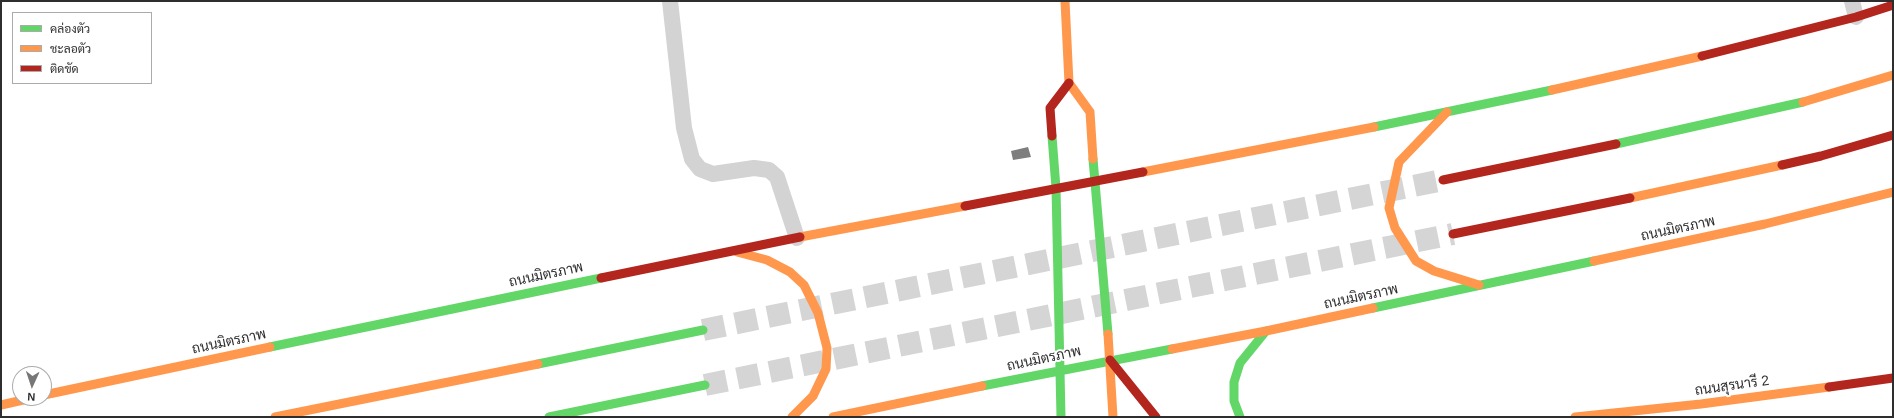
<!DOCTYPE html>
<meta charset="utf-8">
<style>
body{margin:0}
#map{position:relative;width:1894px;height:418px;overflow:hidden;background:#fff;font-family:Helvetica,Sarabun,sans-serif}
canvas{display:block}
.frame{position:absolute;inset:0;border:2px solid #2e2e2e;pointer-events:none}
.legend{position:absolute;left:12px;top:12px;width:140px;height:72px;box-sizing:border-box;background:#fff;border:1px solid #ababab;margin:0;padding:5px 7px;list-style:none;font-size:12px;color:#2e2e2e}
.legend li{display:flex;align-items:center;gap:8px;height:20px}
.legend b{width:20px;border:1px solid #ababab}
.north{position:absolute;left:12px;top:366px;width:40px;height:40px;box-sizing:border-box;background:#fff;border:1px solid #ababab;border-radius:50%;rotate:183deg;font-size:11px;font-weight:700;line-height:16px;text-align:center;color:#2e2e2e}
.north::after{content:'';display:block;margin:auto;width:14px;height:18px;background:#777;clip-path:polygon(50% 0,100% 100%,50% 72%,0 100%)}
</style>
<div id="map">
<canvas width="1894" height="418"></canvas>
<div class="frame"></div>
<ul class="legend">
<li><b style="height:5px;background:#63d668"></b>คล่องตัว</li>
<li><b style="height:5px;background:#ff974d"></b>ชะลอตัว</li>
<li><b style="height:5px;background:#b3261e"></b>ติดขัด</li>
</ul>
<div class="north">N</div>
</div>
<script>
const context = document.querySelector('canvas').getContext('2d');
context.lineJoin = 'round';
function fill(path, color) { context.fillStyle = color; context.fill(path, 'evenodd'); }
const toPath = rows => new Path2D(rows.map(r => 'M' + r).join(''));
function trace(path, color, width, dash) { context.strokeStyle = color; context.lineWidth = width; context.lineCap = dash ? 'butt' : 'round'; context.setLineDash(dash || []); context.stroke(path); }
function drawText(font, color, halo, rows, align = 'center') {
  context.font = font + ' Helvetica,Sarabun,sans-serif'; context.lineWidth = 4; context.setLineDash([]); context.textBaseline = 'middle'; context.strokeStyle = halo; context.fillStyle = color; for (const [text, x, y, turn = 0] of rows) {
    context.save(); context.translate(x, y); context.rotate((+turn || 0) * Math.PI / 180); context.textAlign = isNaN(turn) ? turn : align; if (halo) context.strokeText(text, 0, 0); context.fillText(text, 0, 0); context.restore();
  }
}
const building = toPath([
 [1028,147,1031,157,1013,160,1011,151]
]);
const highwayTunnel = toPath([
 [703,330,1443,180],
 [705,385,1453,234]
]);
const lane = toPath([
 [670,1,684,128,692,159,700,169,713,174,754,168,769,170,777,177,797,238],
 [1852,1,1856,17]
]);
const fast = toPath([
 [1374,127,1552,90],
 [1052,136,1056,188,1061,417],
 [1616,144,1803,102],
 [1093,159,1108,334],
 [1373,308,1594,261],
 [270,347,601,278],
 [538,364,703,330],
 [982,386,1172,349],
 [549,417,705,385],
 [1240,417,1234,401,1234,382,1240,363,1266,331]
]);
const slow = toPath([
 [1065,1,1069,83,1090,112,1093,159],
 [1552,90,1702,56],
 [1803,102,1893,75],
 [1447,112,1399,162,1389,208,1395,228,1416,261,1434,271,1479,285],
 [1143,172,1374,127],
 [1630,198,1782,165],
 [800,237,965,206],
 [737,252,767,260,790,272,804,285,818,313,827,348,826,369,813,396,792,417],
 [1594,261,1765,224,1893,192],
 [1108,334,1113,417],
 [1172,349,1266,331,1373,308],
 [44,395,270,347],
 [1,405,32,398],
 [275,417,538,364],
 [833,417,982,386],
 [1575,417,1701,404,1829,387]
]);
const jam = toPath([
 [1702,56,1856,17,1893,5],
 [1052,136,1050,108,1069,83],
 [1782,165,1821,156,1893,135],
 [1443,180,1616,144],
 [965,206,1143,172],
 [1453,234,1630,198],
 [601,278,800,237],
 [1110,360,1156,417],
 [1829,387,1893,378]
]);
const streetNames = [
 ["ถนนมิตรภาพ",1678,229,-12],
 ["ถนนมิตรภาพ",546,275,-12],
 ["ถนนมิตรภาพ",1361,297,-12],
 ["ถนนมิตรภาพ",229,342,-12],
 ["ถนนมิตรภาพ",1044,359,-12],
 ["ถนนสุรนารี 2",1732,386,-8]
];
fill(building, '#7e7e7e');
trace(highwayTunnel, '#d5d5d5', 22, [22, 11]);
trace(lane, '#d3d3d3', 16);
trace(fast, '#63d668', 9);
trace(slow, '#ff974d', 9);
trace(jam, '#b3261e', 9);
drawText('14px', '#2e2e2e', '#fff', streetNames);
</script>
